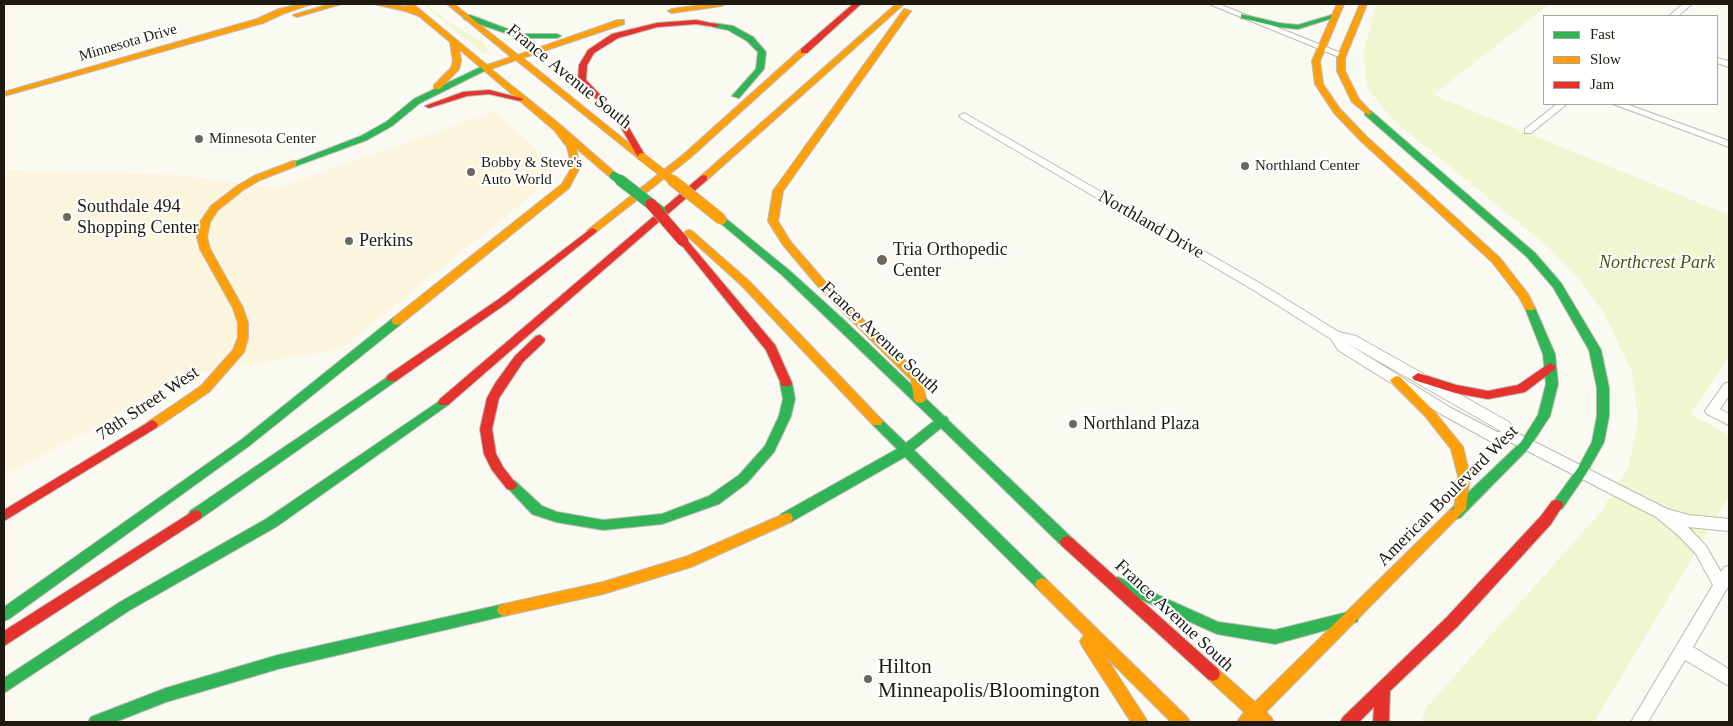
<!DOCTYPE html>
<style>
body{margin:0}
#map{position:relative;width:1733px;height:726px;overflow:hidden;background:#faf9f2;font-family:Georgia,serif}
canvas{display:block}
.frame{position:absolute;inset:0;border:5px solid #1d1a10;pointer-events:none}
.legend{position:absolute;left:1543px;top:15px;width:175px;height:90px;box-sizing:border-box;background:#fff;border:1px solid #a5a39f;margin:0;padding:6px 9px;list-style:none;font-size:15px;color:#1d1a10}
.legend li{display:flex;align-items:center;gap:10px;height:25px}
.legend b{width:25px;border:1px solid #a5a39f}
</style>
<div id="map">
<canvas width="1733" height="726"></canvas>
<div class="frame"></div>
<ul class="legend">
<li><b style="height:6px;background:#30b455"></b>Fast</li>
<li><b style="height:6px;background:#ff9f0a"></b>Slow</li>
<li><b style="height:6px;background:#e5322d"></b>Jam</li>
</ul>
</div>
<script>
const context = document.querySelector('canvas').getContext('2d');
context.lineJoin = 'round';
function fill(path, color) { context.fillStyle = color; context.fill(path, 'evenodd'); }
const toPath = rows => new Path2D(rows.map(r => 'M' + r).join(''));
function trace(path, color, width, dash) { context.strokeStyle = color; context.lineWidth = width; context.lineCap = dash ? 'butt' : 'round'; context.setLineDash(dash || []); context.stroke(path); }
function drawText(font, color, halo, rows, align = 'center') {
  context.font = font + ' Georgia,serif'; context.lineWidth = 4; context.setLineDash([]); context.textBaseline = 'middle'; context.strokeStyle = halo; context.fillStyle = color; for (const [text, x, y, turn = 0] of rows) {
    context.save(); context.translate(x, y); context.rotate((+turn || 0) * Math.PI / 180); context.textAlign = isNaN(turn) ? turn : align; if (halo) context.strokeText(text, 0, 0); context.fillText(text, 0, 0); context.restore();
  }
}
const built = toPath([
 [496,111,555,167,524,202,341,349,175,377,103,423,4,475,4,170,179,175,277,188]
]);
const green = toPath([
 [423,4,427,4,450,23,485,44,489,52,484,54],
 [1376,4,1549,4,1433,95,1729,215,1729,358,1690,414,1729,435,1729,496,1594,722,1421,722,1426,708,1600,513,1629,467,1638,421,1632,372,1604,313,1579,279,1547,246,1393,120,1368,89,1363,54]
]);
const street = toPath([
 [1209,4,1219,4,1346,55,1339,57,1209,4],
 [1683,4,1692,4,1678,16,1669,16,1683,4],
 [1717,58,1729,61,1729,67,1717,63,1717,58],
 [1557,104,1567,104,1531,133,1525,133,1525,129,1557,104],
 [1613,104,1626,104,1729,141,1729,147,1613,104],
 [964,113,1263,285,1339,332,1356,336,1509,422,1517,433,1667,509,1689,515,1729,519,1729,531,1688,527,1706,546,1721,572,1724,567,1729,566,1729,585,1693,647,1729,669,1729,686,1685,660,1648,722,1631,722,1713,585,1696,554,1679,536,1656,517,1510,442,1490,441,1441,414,1338,350,1331,339,1255,291,961,118,959,116,964,113],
 [1345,342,1499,430,1501,432,1497,432,1451,408,1345,342],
 [1729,382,1729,396,1720,409,1729,414,1729,425,1707,414,1705,411,1724,384,1729,382]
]);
const fast = toPath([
 [1241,14,1279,23,1298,25,1335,14,1339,16,1298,29,1279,27,1241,18,1241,14],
 [464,15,470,15,521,34,557,34,561,36,557,38,520,38,464,19,464,15],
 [713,23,733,26,753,37,766,52,764,69,739,98,732,96,756,69,758,52,747,41,728,30,713,27,713,23],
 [483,66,490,68,420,103,392,126,367,140,296,166,290,166,289,164,361,136,386,122,414,99,483,66],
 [1365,111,1371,111,1535,253,1561,283,1601,350,1609,388,1609,416,1604,442,1586,474,1562,509,1557,510,1552,509,1551,505,1578,468,1592,442,1597,416,1597,388,1589,350,1553,287,1527,257,1365,115,1365,111],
 [721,216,724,217,790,271,843,319,944,416,947,417,949,421,1072,538,1074,542,1072,546,1067,548,1062,546,941,428,914,450,1047,580,1049,584,1047,588,1042,590,1037,588,905,457,791,522,786,523,781,522,779,518,781,514,897,449,873,425,871,422,873,419,881,419,906,443,934,421,782,275,718,221,718,217,721,216],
 [1530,304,1535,308,1555,354,1558,384,1550,416,1529,448,1460,518,1455,519,1450,518,1448,514,1450,510,1521,442,1538,415,1546,384,1543,354,1525,308,1530,304],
 [397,317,401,318,402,321,401,324,249,446,9,619,4,621,4,607,241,440,393,318,397,317],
 [392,374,398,378,396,381,200,519,195,520,190,519,188,515,190,511,392,374],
 [786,379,792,383,795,399,791,416,774,452,747,483,719,504,662,524,603,530,556,522,532,514,505,485,507,481,511,480,515,481,542,506,557,512,603,520,662,514,709,496,739,475,765,446,779,416,783,399,780,383,786,379],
 [444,398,448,399,450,402,448,405,276,527,130,610,4,693,4,678,120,602,266,519,444,398],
 [1118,577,1218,622,1275,630,1352,611,1357,612,1359,617,1357,622,1352,623,1275,644,1217,634,1113,587,1111,583,1113,579,1118,577],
 [504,604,509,606,511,610,509,614,504,616,278,669,166,702,115,722,88,722,91,717,166,688,278,655,504,604]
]);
const slow = toPath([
 [301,4,312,4,285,13,263,23,4,96,4,92,257,19,279,9,301,4],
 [330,4,341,4,297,17,293,15,330,4],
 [374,4,389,4,409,7,406,4,413,4,487,65,511,57,447,4,454,4,518,55,618,20,624,20,624,24,523,58,646,157,642,160,639,159,516,60,491,69,557,122,619,176,614,179,611,178,576,148,580,167,569,188,401,324,397,325,393,324,392,321,393,318,562,184,572,167,567,147,554,130,459,49,461,61,459,69,440,89,434,89,434,85,451,68,453,61,450,42,419,16,405,11,374,4],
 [708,4,725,4,721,6,672,13,668,11,672,9,708,4],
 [896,4,904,4,707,180,701,180,701,176,896,4],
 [1337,4,1344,4,1320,61,1323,84,1340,109,1367,137,1500,258,1528,294,1535,308,1534,310,1526,310,1519,297,1492,262,1361,141,1334,113,1315,84,1312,61,1337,4],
 [1360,4,1367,4,1345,58,1345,71,1359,99,1372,113,1368,115,1352,102,1337,71,1337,58,1360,4],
 [904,9,911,11,783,191,778,221,790,241,829,286,921,376,926,399,924,402,920,403,916,402,914,399,911,380,821,290,783,245,768,221,773,191,904,9],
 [801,49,808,51,690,158,595,233,589,233,587,231,589,229,684,154,801,49],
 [293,161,296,162,296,166,260,180,243,190,218,210,210,222,207,237,210,249,243,308,248,323,248,338,244,352,209,392,156,428,148,428,146,425,148,422,201,386,233,350,238,338,238,323,233,308,200,249,197,237,200,222,211,206,237,186,254,176,293,161],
 [689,230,692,231,749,281,881,419,883,422,881,425,873,425,741,285,686,235,684,233,686,231,689,230],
 [1396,376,1400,377,1433,410,1463,447,1470,476,1466,509,1266,712,1271,717,1274,722,1237,722,1244,712,1208,679,1206,674,1208,669,1213,667,1218,669,1255,702,1450,510,1454,509,1458,476,1451,449,1425,416,1392,383,1390,380,1396,376],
 [786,513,791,514,793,518,791,522,691,567,603,594,504,616,499,614,497,610,499,606,504,604,603,582,688,556,786,513],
 [1042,578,1047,580,1187,717,1190,722,1171,722,1106,657,1148,722,1131,722,1082,646,1080,641,1084,635,1037,588,1035,584,1037,580,1042,578]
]);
const jam = toPath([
 [853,4,861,4,807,53,801,53,801,49,853,4],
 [696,20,720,25,716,27,696,24,657,27,618,38,594,53,587,65,586,80,625,121,646,157,642,160,639,159,618,122,578,80,579,65,588,50,612,34,657,23,696,20],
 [489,90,524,99,520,101,489,94,467,96,429,108,425,106,463,92,489,90],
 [704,175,707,176,707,180,448,405,440,405,438,402,440,399,701,176,704,175],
 [592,228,595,229,597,231,595,233,507,303,396,381,388,381,386,378,388,375,499,299,592,228],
 [683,238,686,239,775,345,792,383,790,386,782,386,766,350,680,243,678,241,683,238],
 [540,335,545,339,544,342,523,362,499,398,492,429,496,454,503,467,517,485,515,489,511,490,507,489,492,470,484,454,480,429,487,398,496,382,515,356,536,336,540,335],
 [1550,363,1556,367,1554,370,1525,392,1488,399,1455,393,1414,380,1412,377,1418,373,1456,385,1488,391,1518,385,1550,363],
 [152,420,156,422,158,425,156,428,4,521,4,510,152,420],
 [1557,500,1562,501,1563,505,1551,524,1457,627,1390,691,1389,722,1373,722,1374,707,1359,722,1340,722,1343,717,1447,617,1541,516,1552,501,1557,500],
 [195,510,200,511,202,515,200,519,4,646,4,631,195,510],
 [1067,536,1072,538,1218,669,1220,674,1218,679,1213,681,1208,679,1062,546,1060,542,1062,538,1067,536]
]);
const fastBridgeFar1 = toPath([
 [614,176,621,181]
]);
const fastBridge = toPath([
 [620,180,661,212]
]);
const slowBridgeFar1 = toPath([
 [642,157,673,181]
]);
const slowBridge = toPath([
 [672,180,721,219]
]);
const jamBridge = toPath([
 [651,204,683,241]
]);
const markers = [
 [199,139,5,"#6a685f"],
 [1245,166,5,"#6a685f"],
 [471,172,5,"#6a685f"],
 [67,217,5,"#6a685f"],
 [349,241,5,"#6a685f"],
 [882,260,6,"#6a685f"],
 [1073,424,5,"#6a685f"],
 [868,679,5,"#6a685f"]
];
const farStreetnames = [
 ["Minnesota Drive",128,43,-16]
];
const farPoinames = [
 ["Minnesota Center",209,139],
 ["Bobby & Steve's",481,163],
 ["Auto World",481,180],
 ["Northland Center",1255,166]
];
const streetNames = [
 ["France Avenue South",569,77,39],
 ["Northland Drive",1151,225,30],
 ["France Avenue South",880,338,43],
 ["78th Street West",148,404,-34],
 ["American Boulevard West",1448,496,-45],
 ["France Avenue South",1174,616,43]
];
const poiNames = [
 ["Southdale 494",77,207],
 ["Shopping Center",77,228],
 ["Perkins",359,241],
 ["Tria Orthopedic",893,250],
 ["Center",893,271],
 ["Northland Plaza",1083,424]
];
const parkNames = [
 ["Northcrest Park",1657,263]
];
const nearPoinames = [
 ["Hilton",878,667],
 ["Minneapolis/Bloomington",878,691]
];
fill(built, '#fcf5de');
fill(green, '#eff6d0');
trace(street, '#bcbab2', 2);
trace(fast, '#bcbab2', 2);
trace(slow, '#bcbab2', 2);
trace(jam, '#bcbab2', 2);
fill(street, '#fefefd');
fill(fast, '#30b455');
fill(slow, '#ff9f0a');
fill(jam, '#e5322d');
trace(fastBridgeFar1, '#bcbab2', 9, []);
trace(fastBridge, '#bcbab2', 12, []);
trace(slowBridgeFar1, '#bcbab2', 9, []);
trace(slowBridge, '#bcbab2', 12, []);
trace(jamBridge, '#bcbab2', 12, []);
trace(fastBridgeFar1, '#30b455', 8);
trace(fastBridge, '#30b455', 11);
trace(slowBridgeFar1, '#ff9f0a', 8);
trace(slowBridge, '#ff9f0a', 11);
trace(jamBridge, '#e5322d', 11);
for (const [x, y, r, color] of markers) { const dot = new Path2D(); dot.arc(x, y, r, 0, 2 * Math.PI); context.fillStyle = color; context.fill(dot); trace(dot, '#fff', 2); }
drawText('15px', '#1d1a10', '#fff', farStreetnames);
drawText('15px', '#1d1a10', '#fff', farPoinames, 'left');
drawText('18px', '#1d1a10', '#fff', streetNames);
drawText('18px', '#1d1a10', '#fff', poiNames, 'left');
drawText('italic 18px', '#4c560f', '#fff', parkNames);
drawText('21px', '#1d1a10', '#fff', nearPoinames, 'left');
</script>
